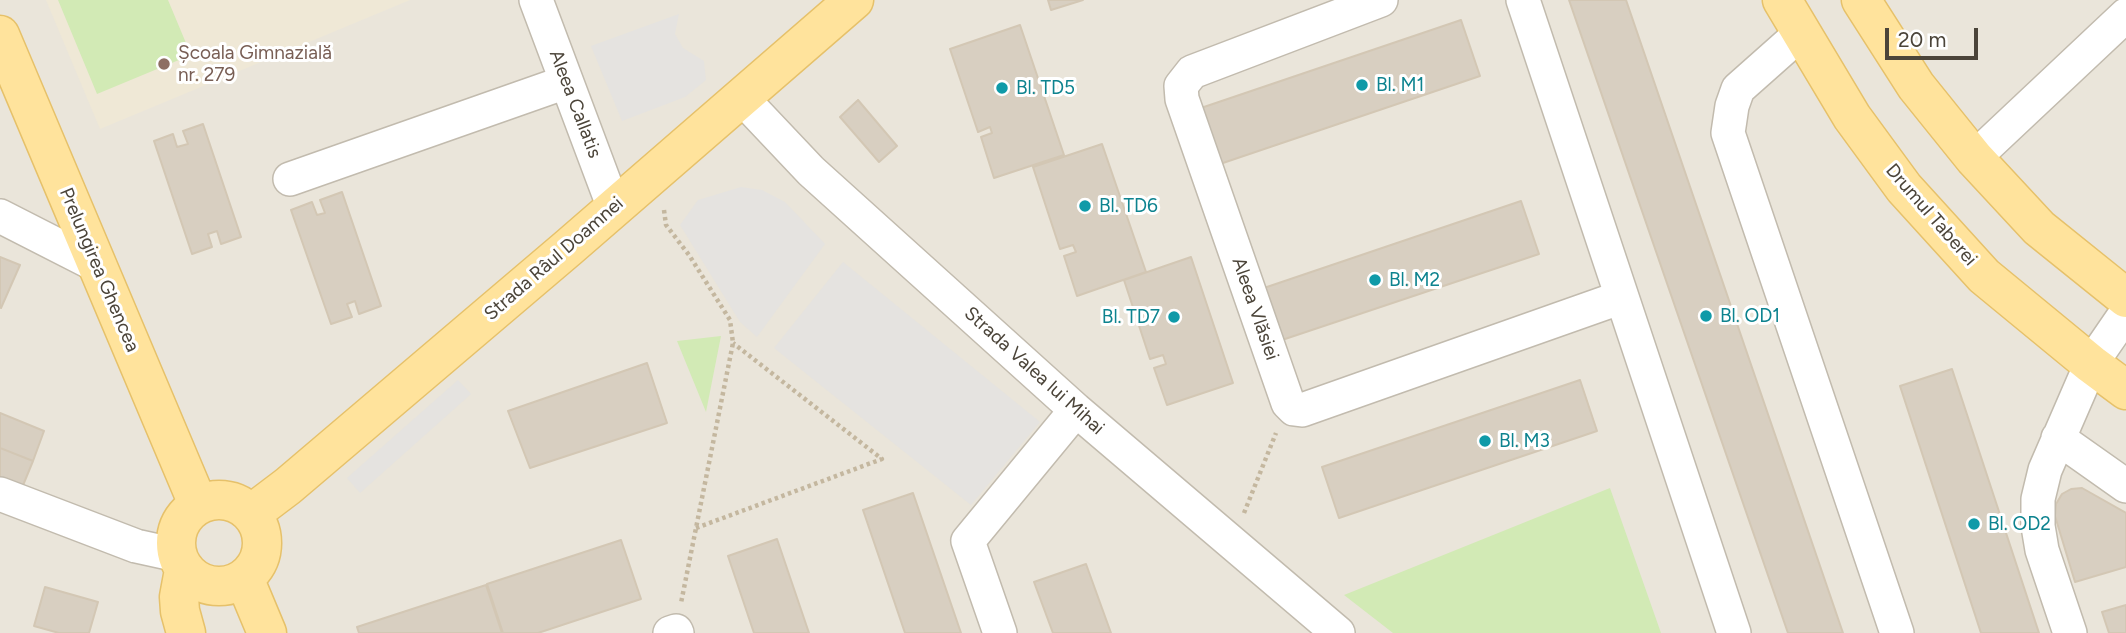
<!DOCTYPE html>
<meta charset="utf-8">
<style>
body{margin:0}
#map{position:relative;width:2126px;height:633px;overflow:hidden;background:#f6f3ec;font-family:Figtree,sans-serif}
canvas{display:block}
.scale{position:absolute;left:1885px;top:28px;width:93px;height:32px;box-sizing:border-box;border:4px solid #4b4439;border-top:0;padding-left:9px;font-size:21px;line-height:24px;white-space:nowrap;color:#4b4439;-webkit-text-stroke:5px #fff;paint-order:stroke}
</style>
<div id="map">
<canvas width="2126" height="633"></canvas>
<div class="scale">20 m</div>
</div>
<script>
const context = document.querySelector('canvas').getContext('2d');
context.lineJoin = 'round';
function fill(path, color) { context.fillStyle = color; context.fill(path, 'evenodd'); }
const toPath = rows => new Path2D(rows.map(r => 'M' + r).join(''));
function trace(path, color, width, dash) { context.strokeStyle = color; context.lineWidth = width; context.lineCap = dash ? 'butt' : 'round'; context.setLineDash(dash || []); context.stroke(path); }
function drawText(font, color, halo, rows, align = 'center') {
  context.font = font + ' Figtree,sans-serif'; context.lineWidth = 6; context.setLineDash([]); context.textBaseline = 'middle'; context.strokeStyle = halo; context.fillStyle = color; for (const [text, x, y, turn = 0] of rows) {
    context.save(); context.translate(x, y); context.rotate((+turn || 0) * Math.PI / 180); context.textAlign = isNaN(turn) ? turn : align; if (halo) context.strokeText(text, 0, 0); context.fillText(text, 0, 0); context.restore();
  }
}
const residential = toPath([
 [0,0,2126,0,2126,633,0,633]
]);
const education = toPath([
 [46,0,410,0,100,129]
]);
const green = toPath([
 [58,0,168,0,191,55,97,94],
 [721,336,706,412,677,341],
 [1610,488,1661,633,1393,633,1344,595]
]);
const parking = toPath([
 [679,14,675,34,683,48,704,61,706,80,685,97,622,121,591,46],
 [741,187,762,190,785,202,825,244,757,337,740,322,680,225,698,200],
 [843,262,1040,422,971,505,774,348],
 [458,380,471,394,360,493,347,478]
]);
const building = toPath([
 [1048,0,1083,0,1051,10,1048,0],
 [1569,0,1626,0,1843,633,1788,633,1569,0],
 [1461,20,1480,76,1217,165,1198,109,1461,20],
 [1020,25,1064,155,994,178,981,137,992,133,990,127,978,132,950,49,1020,25],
 [858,100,897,146,879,162,840,117,858,100],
 [203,124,241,237,221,244,217,231,208,234,212,247,192,254,154,141,173,134,177,147,188,144,183,131,203,124],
 [1102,144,1146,272,1077,296,1064,256,1076,252,1073,245,1060,249,1033,167,1102,144],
 [342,192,381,306,359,314,355,301,347,304,352,317,331,324,291,210,312,202,317,215,325,213,320,200,342,192],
 [1521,201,1539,254,1279,341,1261,289,1521,201],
 [0,257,20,265,1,308,0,307,0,257],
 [1191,257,1233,383,1167,405,1154,368,1166,364,1163,355,1150,359,1124,280,1191,257],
 [647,363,667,423,530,468,508,411,647,363],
 [1952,369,2039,633,1981,633,1900,386,1952,369],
 [1580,380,1597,431,1339,518,1322,467,1580,380],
 [0,413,44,431,33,461,0,448,0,413],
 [0,448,33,461,19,495,0,488,0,448],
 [2082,488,2126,513,2126,567,2075,582,2055,516,2056,504,2062,494,2071,489,2082,488],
 [913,493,961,633,905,633,863,510,913,493],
 [777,539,809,633,754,633,728,556,777,539],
 [621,540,641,599,538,633,503,633,487,584,621,540],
 [1086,564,1111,633,1053,633,1034,582,1086,564],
 [486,585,502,633,359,633,357,627,486,585],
 [45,587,98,602,89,633,59,633,34,626,45,587],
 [2126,605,2126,633,2109,633,2102,612,2126,605]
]);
const path = toPath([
 [664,210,666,225,689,255,730,320,733,343,681,603],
 [1244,513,1276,433],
 [696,528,882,459,733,343]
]);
const minor = toPath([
 [536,0,614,208],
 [1381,0,1192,72,1181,86,1182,99,1288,403,1294,409,1302,410,1622,297],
 [1523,0,1734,633],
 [1800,34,1738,89,1732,106,1728,133,1897,633],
 [741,97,811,171,1076,410,1338,633],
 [1974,158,2126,15],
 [290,179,566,82],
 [0,216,98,266],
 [2058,438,2126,486],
 [0,494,136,546,177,555],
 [670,633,676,631,677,633],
 [1000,633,968,541,1076,410],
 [2070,633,2042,550,2038,526,2038,499,2045,470,2091,364,2126,313]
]);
const major = toPath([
 [1782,0,1852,117,1904,188,1984,276,2091,364,2126,390],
 [1861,0,1916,86,1974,158,2039,228,2126,298],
 [0,35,198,504],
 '176 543a43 43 0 1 1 86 0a43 43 0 1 1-86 0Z',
 [251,514,288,486,568,248,854,0],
 [184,570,179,597,180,611,186,633],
 [244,578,267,633]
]);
const markers = [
 [164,64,7,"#8d6e63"],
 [1362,85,7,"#0f9aa8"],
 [1002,88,7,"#0f9aa8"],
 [1085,206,7,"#0f9aa8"],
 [1375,280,7,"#0f9aa8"],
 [1706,316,7,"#0f9aa8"],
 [1174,317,7,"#0f9aa8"],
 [1485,441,7,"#0f9aa8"],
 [1974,524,7,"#0f9aa8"]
];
const educationNames = [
 ["Școala Gimnazială",178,53],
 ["nr. 279",178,75]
];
const cultureNames = [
 ["Bl. M1",1376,85],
 ["Bl. TD5",1016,88],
 ["Bl. TD6",1099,206],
 ["Bl. M2",1389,280],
 ["Bl. OD1",1720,316],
 ["Bl. TD7",1160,317,"right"],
 ["Bl. M3",1499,441],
 ["Bl. OD2",1988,524]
];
const streetNames = [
 ["Aleea Callatis",575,104,69],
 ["Drumul Taberei",1931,215,49],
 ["Strada Râul Doamnei",554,259,-41],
 ["Prelungirea Ghencea",99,270,67],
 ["Aleea Vlăsiei",1255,309,71],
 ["Strada Valea lui Mihai",1034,371,42]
];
fill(residential, '#eae5da');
fill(education, '#efe8d6');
fill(green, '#d2eab5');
fill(parking, '#e5e3e0');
fill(building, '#d8cfc1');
trace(building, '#d3c7b4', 2);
trace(minor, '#c2bbae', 36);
trace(major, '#e6c16a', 41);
trace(path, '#c4b79f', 4.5, [3.5, 3.5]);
trace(minor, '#fff', 33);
trace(major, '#ffe39c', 38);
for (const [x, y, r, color] of markers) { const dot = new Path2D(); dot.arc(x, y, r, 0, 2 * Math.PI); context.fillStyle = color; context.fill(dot); trace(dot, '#fff', 2.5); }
drawText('19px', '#785e54', '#fff', educationNames, 'left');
drawText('19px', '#0d838f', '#fff', cultureNames, 'left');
drawText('19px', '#4b4439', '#fff', streetNames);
</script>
